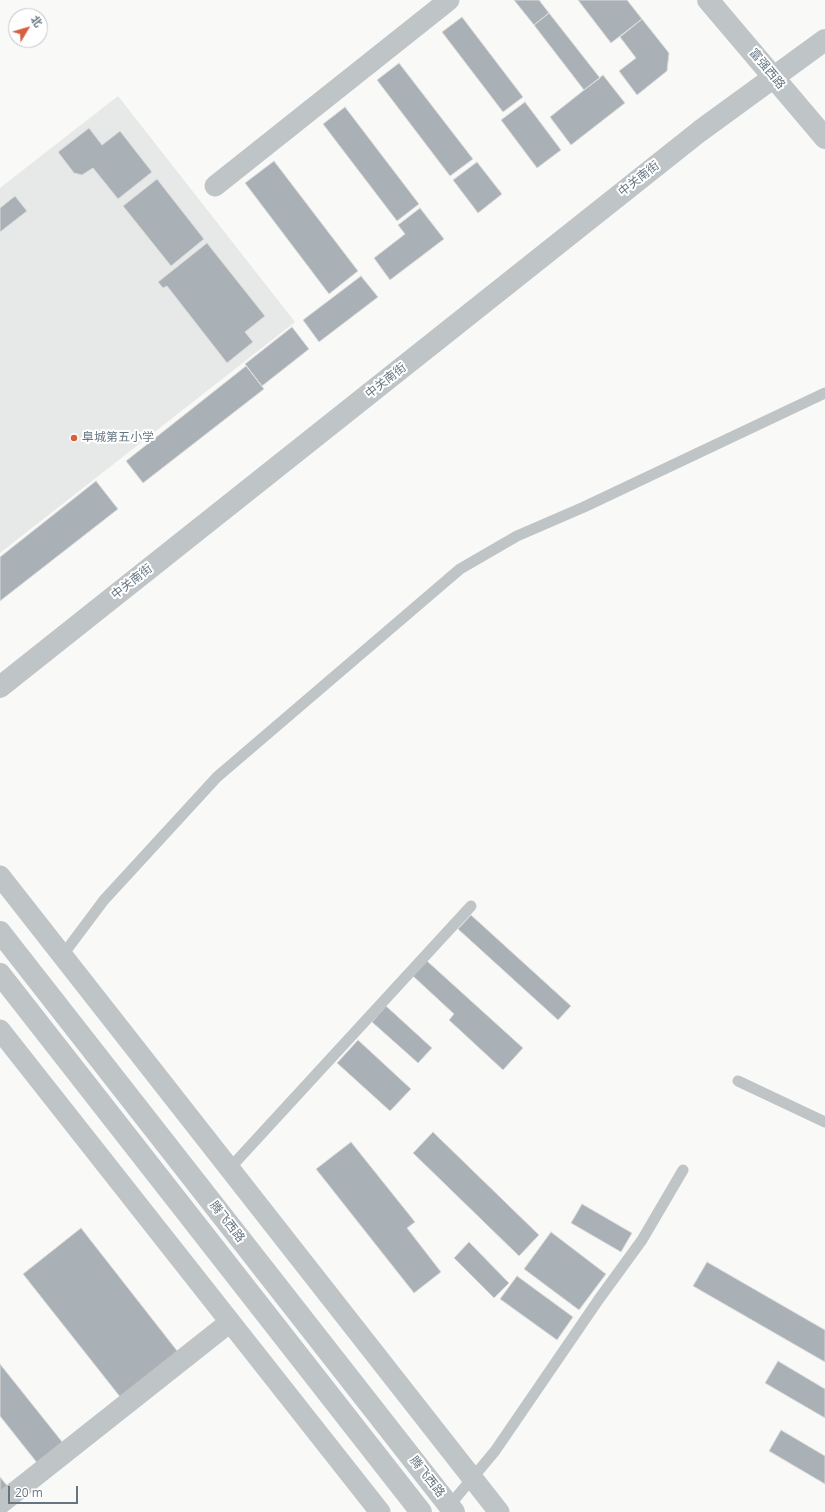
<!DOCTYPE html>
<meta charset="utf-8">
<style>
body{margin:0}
#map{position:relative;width:825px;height:1512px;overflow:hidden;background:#f9f9f8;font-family:"Open Sans","Noto Sans SC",sans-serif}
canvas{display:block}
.north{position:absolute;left:8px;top:8px;width:40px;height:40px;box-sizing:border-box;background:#fff;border:1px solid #c2c8cc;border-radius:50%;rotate:52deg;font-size:11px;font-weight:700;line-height:16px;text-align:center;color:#667580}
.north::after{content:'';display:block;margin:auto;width:14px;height:18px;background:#d6603b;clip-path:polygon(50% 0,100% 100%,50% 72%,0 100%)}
.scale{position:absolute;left:8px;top:1486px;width:70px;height:18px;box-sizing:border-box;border:2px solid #667580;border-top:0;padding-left:5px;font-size:12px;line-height:14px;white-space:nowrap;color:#667580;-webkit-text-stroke:3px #fff;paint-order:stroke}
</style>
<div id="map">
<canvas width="825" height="1512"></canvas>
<div class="north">北</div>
<div class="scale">20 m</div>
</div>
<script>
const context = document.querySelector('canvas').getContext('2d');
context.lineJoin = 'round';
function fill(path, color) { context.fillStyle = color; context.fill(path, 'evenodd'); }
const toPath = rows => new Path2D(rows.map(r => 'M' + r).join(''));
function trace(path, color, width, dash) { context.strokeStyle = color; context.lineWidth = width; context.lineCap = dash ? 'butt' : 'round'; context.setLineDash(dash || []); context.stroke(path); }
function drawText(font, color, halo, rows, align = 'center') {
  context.font = font + ' "Open Sans","Noto Sans SC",sans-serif'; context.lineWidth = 4; context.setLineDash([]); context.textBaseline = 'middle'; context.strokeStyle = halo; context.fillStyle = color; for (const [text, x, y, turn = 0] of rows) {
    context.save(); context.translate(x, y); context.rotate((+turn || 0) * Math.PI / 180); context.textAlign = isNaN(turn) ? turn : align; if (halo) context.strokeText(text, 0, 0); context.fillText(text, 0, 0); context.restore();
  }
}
const built = toPath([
 [118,96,295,322,0,553,0,188]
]);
const building = toPath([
 [514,0,539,0,549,13,534,25,514,0],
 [578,0,627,0,642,19,611,43,578,0],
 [549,13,600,78,584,90,534,25,549,13],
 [462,17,523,97,503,112,442,32,462,17],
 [642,19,669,53,667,71,637,95,619,71,636,58,620,37,642,19],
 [399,63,473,159,450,176,377,80,399,63],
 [603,75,625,103,571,145,550,117,603,75],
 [525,102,561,150,537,168,501,120,525,102],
 [345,107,419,204,397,221,323,124,345,107],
 [89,128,102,145,120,131,152,172,118,199,93,168,82,175,74,173,58,152,89,128],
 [274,161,358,271,329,294,245,183,274,161],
 [477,162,502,194,478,213,453,180,477,162],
 [157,179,204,239,171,266,123,206,157,179],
 [15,196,27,211,0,232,0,208,15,196],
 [420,208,444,239,390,280,374,258,405,234,398,225,420,208],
 [207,243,265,316,245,332,253,342,227,363,167,286,163,288,158,282,207,243],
 [361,276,378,297,319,342,303,320,361,276],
 [292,327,309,349,262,386,245,364,292,327],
 [246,366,264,389,143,483,126,461,246,366],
 [96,481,118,509,0,601,0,557,96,481],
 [471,915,571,1006,558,1020,458,929,471,915],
 [427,961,523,1048,503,1070,449,1020,454,1014,413,976,427,961],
 [386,1006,432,1048,418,1063,372,1022,386,1006],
 [358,1040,411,1089,390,1111,337,1063,358,1040],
 [433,1132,539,1235,519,1256,413,1153,433,1132],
 [351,1142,415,1222,407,1228,441,1272,414,1293,316,1169,351,1142],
 [582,1204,632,1233,621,1252,571,1223,582,1204],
 [81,1228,178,1352,121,1398,23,1274,81,1228],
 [551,1232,606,1274,579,1310,524,1269,551,1232],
 [469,1242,509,1283,494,1298,454,1258,469,1242],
 [707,1262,825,1330,825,1362,693,1286,707,1262],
 [517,1276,573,1317,557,1340,500,1299,517,1276],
 [778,1361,825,1389,825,1418,765,1383,778,1361],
 [0,1364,63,1443,38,1464,0,1416,0,1364],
 [781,1430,825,1456,825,1484,769,1451,781,1430],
 [0,1477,9,1488,0,1495,0,1477]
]);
const service = toPath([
 [62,956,104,900,217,777,460,569,517,536,584,507,825,393],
 [738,1081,825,1122],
 [230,1168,471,906],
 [449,1506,495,1451,599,1299,642,1240,683,1170]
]);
const minor = toPath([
 [215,186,449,0],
 [0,876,499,1512],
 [0,1030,380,1512],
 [0,1504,230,1322]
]);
const tertiary = toPath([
 [708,0,825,138],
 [0,687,700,131,825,40],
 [0,932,454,1512],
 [0,974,421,1512]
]);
const markers = [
 [74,438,4,"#d6603b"]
];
const streetNames = [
 ["富强西路",767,69,50],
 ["中关南街",639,179,-38],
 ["中关南街",386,381,-38],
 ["中关南街",132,582,-38],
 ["腾飞西路",227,1222,52],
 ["腾飞西路",427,1477,52]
];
const poiNames = [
 ["阜城第五小学",82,438]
];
fill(built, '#e7e8e8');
fill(building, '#a9b0b6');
trace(building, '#dbdbda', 1);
trace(service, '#bfc4c7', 11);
trace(minor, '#bfc4c7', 21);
trace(tertiary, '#bfc4c7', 22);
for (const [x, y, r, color] of markers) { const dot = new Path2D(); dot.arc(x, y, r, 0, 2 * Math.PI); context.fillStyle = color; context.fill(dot); trace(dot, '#fff', 1.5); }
drawText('12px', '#667580', '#fff', streetNames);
drawText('12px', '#667580', '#fff', poiNames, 'left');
</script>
